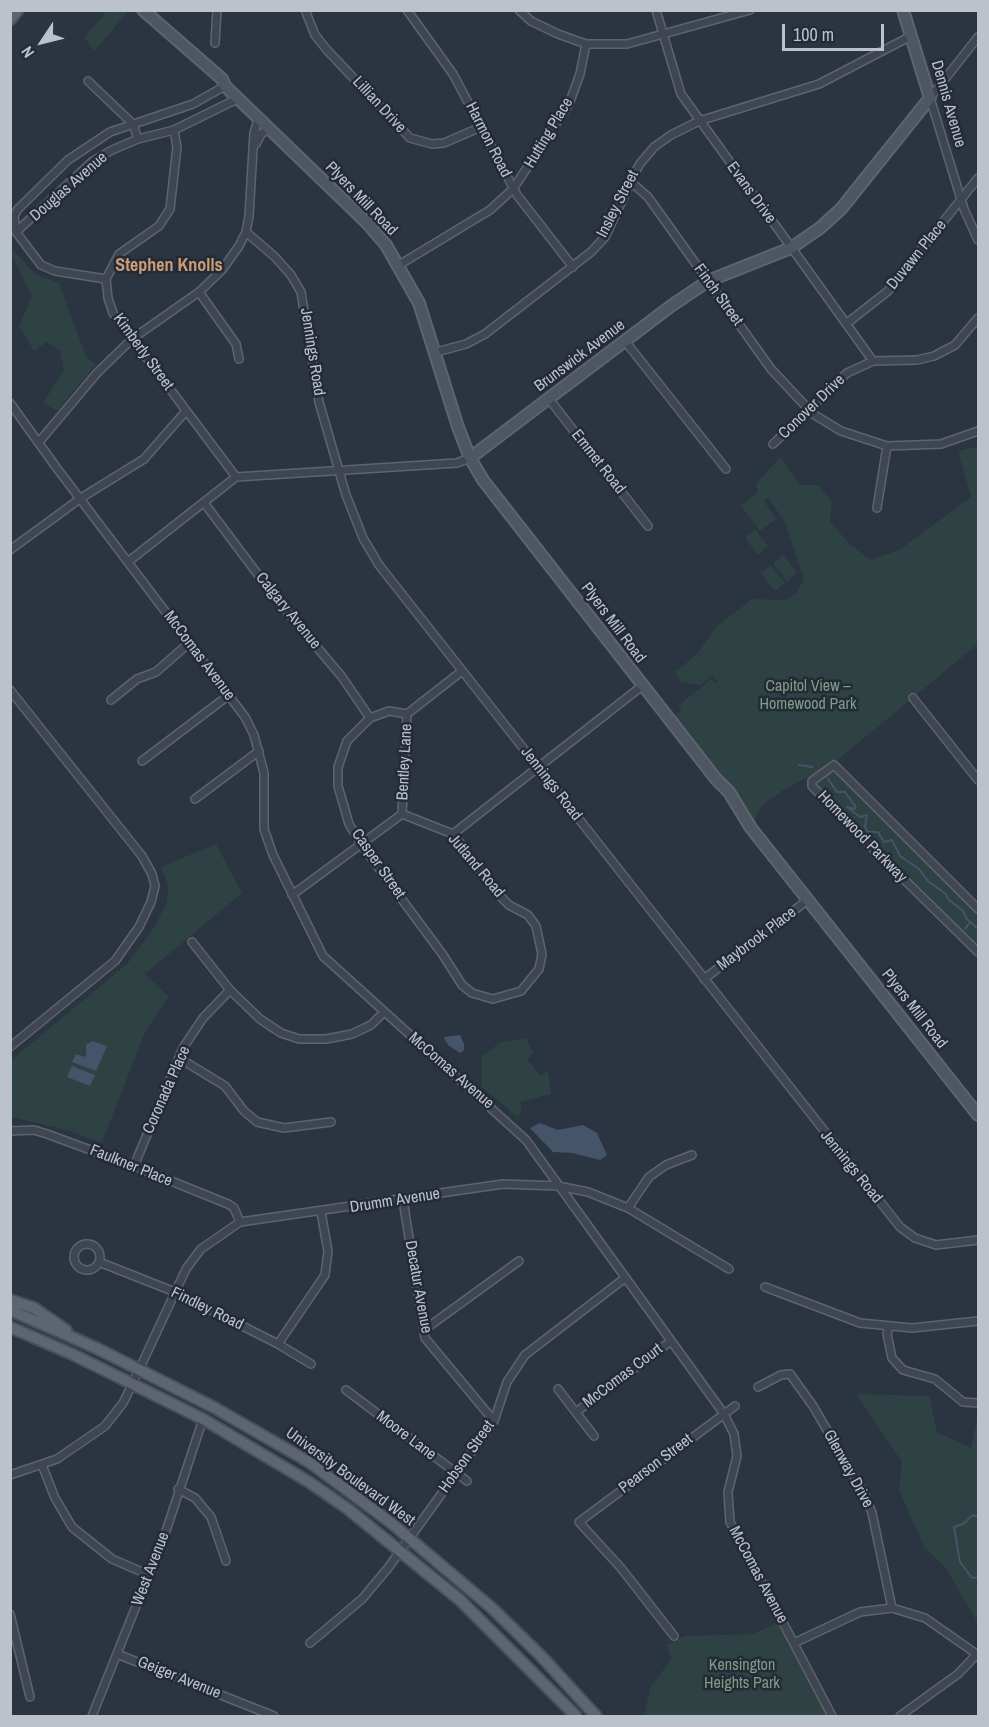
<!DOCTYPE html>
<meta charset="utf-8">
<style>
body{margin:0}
#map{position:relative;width:989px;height:1727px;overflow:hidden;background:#2b3441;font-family:"Archivo Narrow",sans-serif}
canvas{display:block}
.frame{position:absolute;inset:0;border:12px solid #bcc2cb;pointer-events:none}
.north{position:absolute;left:12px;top:12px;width:60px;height:60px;-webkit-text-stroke:4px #242b36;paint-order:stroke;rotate:235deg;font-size:16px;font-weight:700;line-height:24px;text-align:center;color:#bcc2cb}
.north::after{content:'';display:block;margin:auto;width:21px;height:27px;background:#bcc2cb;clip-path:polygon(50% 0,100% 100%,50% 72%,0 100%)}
.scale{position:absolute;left:782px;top:24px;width:102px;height:27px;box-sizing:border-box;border:3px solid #bcc2cb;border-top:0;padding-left:8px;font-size:18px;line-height:21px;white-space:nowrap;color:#bcc2cb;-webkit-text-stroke:4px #242b36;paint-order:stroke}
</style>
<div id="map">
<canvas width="989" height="1727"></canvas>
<div class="frame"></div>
<div class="north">N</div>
<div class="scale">100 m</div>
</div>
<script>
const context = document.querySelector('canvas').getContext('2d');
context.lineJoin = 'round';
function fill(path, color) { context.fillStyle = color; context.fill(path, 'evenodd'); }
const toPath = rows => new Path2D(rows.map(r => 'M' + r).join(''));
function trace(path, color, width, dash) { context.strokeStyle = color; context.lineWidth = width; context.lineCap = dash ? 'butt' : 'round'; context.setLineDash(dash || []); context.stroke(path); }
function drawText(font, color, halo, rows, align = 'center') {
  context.font = font + ' "Archivo Narrow",sans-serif'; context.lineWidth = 5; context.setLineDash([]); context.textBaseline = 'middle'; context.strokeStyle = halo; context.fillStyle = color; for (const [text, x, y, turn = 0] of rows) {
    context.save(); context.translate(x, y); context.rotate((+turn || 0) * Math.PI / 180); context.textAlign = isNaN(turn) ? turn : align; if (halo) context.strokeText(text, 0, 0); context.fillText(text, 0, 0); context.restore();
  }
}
const green = toPath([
 [107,11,128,11,95,51,84,38],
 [14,251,35,274,59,283,86,357,96,364,57,411,43,403,64,370,60,351,47,342,34,351,19,326,32,296,11,253],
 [978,446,978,644,834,763,782,791,761,807,752,826,669,720,682,710,678,706,711,679,715,683,718,682,712,676,701,685,681,682,675,672,697,654,717,626,752,599,786,600,796,593,804,580,785,522,768,498,764,501,776,519,760,531,741,506,757,493,756,484,780,457,800,485,818,485,832,502,830,522,849,543,870,560,899,550,971,497,958,451],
 [755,529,768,546,758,555,745,538],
 [783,555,797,573,787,582,773,564],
 [771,565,785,583,775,591,761,573],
 [831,772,839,774,978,913,978,946,819,789,818,782],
 [216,844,242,893,145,974,169,997,145,1032,102,1143,66,1130,11,1117,11,1060,127,964,155,926,166,904,169,887,161,867],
 [526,1038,533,1053,527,1059,540,1076,548,1071,551,1094,520,1102,522,1112,517,1117,482,1087,482,1056,501,1042],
 [856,1394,929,1396,937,1432,971,1448,978,1414,978,1615,976,1620,945,1567,924,1547,899,1490,902,1462],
 [777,1623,829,1716,644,1716,650,1688,671,1659,667,1645,684,1636,753,1634]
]);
const water = toPath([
 [460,1035,464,1044,464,1050,460,1053,449,1046,444,1039,445,1037],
 [92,1041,107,1046,96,1071,72,1062,76,1054,86,1057,86,1045],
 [72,1066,95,1075,90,1086,67,1077],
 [540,1123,558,1130,583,1125,597,1133,607,1155,600,1160,572,1153,553,1152,530,1128]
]);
const stream = toPath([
 [799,765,812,767],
 [828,779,837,792,845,792,855,806,855,809,847,807,860,817,867,815,865,827,868,832,878,832,884,842,892,840,900,856,919,869,928,881,946,894,948,899,963,911,967,919,978,929],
 [965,929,970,922],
 [978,1477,978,1490],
 [978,1517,973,1515,963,1524,954,1527,960,1562,972,1578,978,1577]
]);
const street = toPath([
 [305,10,315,35,327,50,410,138,432,144,444,143,481,127],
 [407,10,453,74,517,195,573,267],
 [519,10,531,21,558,34,586,44,627,44,750,10],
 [656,10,681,94,873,361],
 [978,37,930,98,964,209,978,240],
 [215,43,217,10],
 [88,81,133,124,138,139],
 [174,130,177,147,170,209,159,226,119,254,106,279,108,298,113,313,236,477],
 [256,144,261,134,270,128],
 [630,181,648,197,771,369,813,414,841,431,887,446,941,444,978,431],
 [16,232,93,161,112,150,138,139,174,130,239,98],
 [246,232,275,257,291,275,301,292,319,402,346,495,363,538,379,565,900,1227,915,1238,936,1245,978,1240],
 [399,265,490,210,513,189,569,104,580,74,586,44],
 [106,279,55,271,41,265,16,232,14,216,18,209,68,160,110,132,193,104,225,86],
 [199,292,236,344,239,359],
 [846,324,888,291,978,178],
 [625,341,726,469],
 [436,352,466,344,485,334,591,252,605,237,639,165,654,147,671,135,699,121,819,84,911,36],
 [549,399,648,526],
 [10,403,56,467,245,717,254,735,264,773,264,829,273,855,323,956,526,1140,724,1414,734,1434,737,1456,728,1492,730,1522,832,1716],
 [39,442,97,373,132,339,199,292,222,270,239,246,246,232,249,216,254,133,259,117],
 [773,444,847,373,873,361,917,360,934,356,955,345,978,318],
 [205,504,274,596,342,677,370,718],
 [877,508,887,446],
 [10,550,81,498,144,459,186,411],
 [129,561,236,477,457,463,470,458],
 [10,690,142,856,152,874,155,886,151,902,139,927,115,961,10,1047],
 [913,698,978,780],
 [111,700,137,679,156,672,189,643],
 [142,761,229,695],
 [195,799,259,751],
 [402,814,453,834,498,894,509,905,528,915,536,926,542,954,539,969,521,991,493,999,472,993,462,985,443,955,361,844,349,824,338,786,338,767,347,741,370,718,389,711,407,714],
 [402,814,407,714,462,671],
 [453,834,642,686],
 [292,895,402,814],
 [978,909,834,765,812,781,812,786,872,848,978,952],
 [192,942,230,990,260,1019,281,1033,299,1039,326,1039,352,1034,371,1025,384,1012],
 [704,979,809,899],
 [179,1058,225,1086,244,1111,257,1122,284,1128,331,1122],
 [10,1131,34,1130,47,1134,134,1166,228,1204,234,1208,240,1222],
 [134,1166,183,1048,203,1018,230,990],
 [403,1200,425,1338,494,1421],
 [628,1208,649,1177,666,1165,692,1155],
 '74 1257a13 13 0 1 1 26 0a13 13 0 1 1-26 0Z',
 [99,1262,175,1292,278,1344,311,1364],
 [765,1287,860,1323,912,1328,978,1321],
 [889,1327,887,1334,892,1358,903,1370,935,1379,963,1402,978,1403],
 [424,1330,519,1261],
 [278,1344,325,1275,328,1251,321,1212],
 [758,1387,781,1375,790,1374,813,1406,865,1495,872,1513,892,1608],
 [558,1389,594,1436],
 [346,1390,467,1481],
 [576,1412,671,1341],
 [42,1465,55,1498,72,1527,112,1559,149,1575],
 [10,1475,57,1459,105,1426,123,1403,132,1385,186,1269,201,1249,240,1222,503,1184,558,1186,588,1192,628,1208,729,1269],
 [178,1489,195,1498,211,1517,226,1561],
 [10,1614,30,1697],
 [674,1636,621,1568,579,1522,735,1406],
 [310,1643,362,1599,388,1568,494,1421,507,1382,525,1355,625,1278],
 [794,1643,860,1612,892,1608,925,1618,978,1655],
 [117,1654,274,1716],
 [92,1716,165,1534,203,1419],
 [900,1716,958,1674,978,1653]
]);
const secondary = toPath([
 [143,10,222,79,225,86,367,223,386,245,419,303,458,427,470,458,483,480,716,779,729,792,751,828,978,1115],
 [470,458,671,306,708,281,791,248,820,228,841,209,930,98,903,10]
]);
const primary = toPath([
 [10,20,18,10],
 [10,1300,34,1308,66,1330],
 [10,1310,96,1348,215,1408,309,1462,390,1522,493,1609,542,1657,596,1716],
 [10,1327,72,1354,203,1419,309,1482,348,1509,460,1600,576,1716]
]);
const streetNames = [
 ["Dennis Avenue",948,104,74],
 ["Lillian Drive",379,105,47],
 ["Hutting Place",549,133,-59],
 ["Harmon Road",488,140,63],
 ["Douglas Avenue",69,187,-41],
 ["Evans Drive",751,193,54],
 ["Plyers Mill Road",361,199,46],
 ["Insley Street",618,204,-63],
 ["Duvawn Place",917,255,-51],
 ["Finch Street",718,295,54],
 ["Kimberly Street",143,352,54],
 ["Jennings Road",312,352,81],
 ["Brunswick Avenue",580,356,-37],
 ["Conover Drive",812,407,-44],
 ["Emmet Road",598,462,52],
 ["Calgary Avenue",288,611,51],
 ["Plyers Mill Road",613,623,53],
 ["McComas Avenue",199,656,53],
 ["Bentley Lane",405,762,-87],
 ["Jennings Road",551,784,52],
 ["Homewood Parkway",862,837,46],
 ["Casper Street",378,864,55],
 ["Jutland Road",476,866,50],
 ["Maybrook Place",757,939,-37],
 ["Plyers Mill Road",914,1009,52],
 ["McComas Avenue",451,1071,41],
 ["Coronada Place",167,1090,-66],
 ["Faulkner Place",131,1166,22],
 ["Jennings Road",851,1167,51],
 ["Drumm Avenue",395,1201,-9],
 ["Decatur Avenue",418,1287,80],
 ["Findley Road",207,1309,26],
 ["McComas Court",623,1376,-37],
 ["Moore Lane",406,1436,37],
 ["Hobson Street",467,1457,-55],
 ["Pearson Street",656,1464,-37],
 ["Glenway Drive",848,1469,61],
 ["University Boulevard West",350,1477,36],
 ["West Avenue",151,1569,-69],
 ["McComas Avenue",758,1575,62],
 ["Geiger Avenue",179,1678,22]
];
const parkNames = [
 ["Capitol View –",808,687],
 ["Homewood Park",808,705],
 ["Kensington",742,1666],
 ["Heights Park",742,1684]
];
const neighbourhoodNames = [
 ["Stephen Knolls",169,266]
];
fill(green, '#2e4143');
fill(water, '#455469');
trace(stream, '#455469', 2);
trace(street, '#5d646e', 10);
trace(secondary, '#5d646e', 14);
trace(primary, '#494f5a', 14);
trace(street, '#3f4651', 7);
trace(secondary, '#4e5663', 10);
trace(primary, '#5d6570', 10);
drawText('16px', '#bcc2cb', '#242b36', streetNames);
drawText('16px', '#7d9d84', '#242b36', parkNames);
drawText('bold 18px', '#ca9c78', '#242b36', neighbourhoodNames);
</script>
